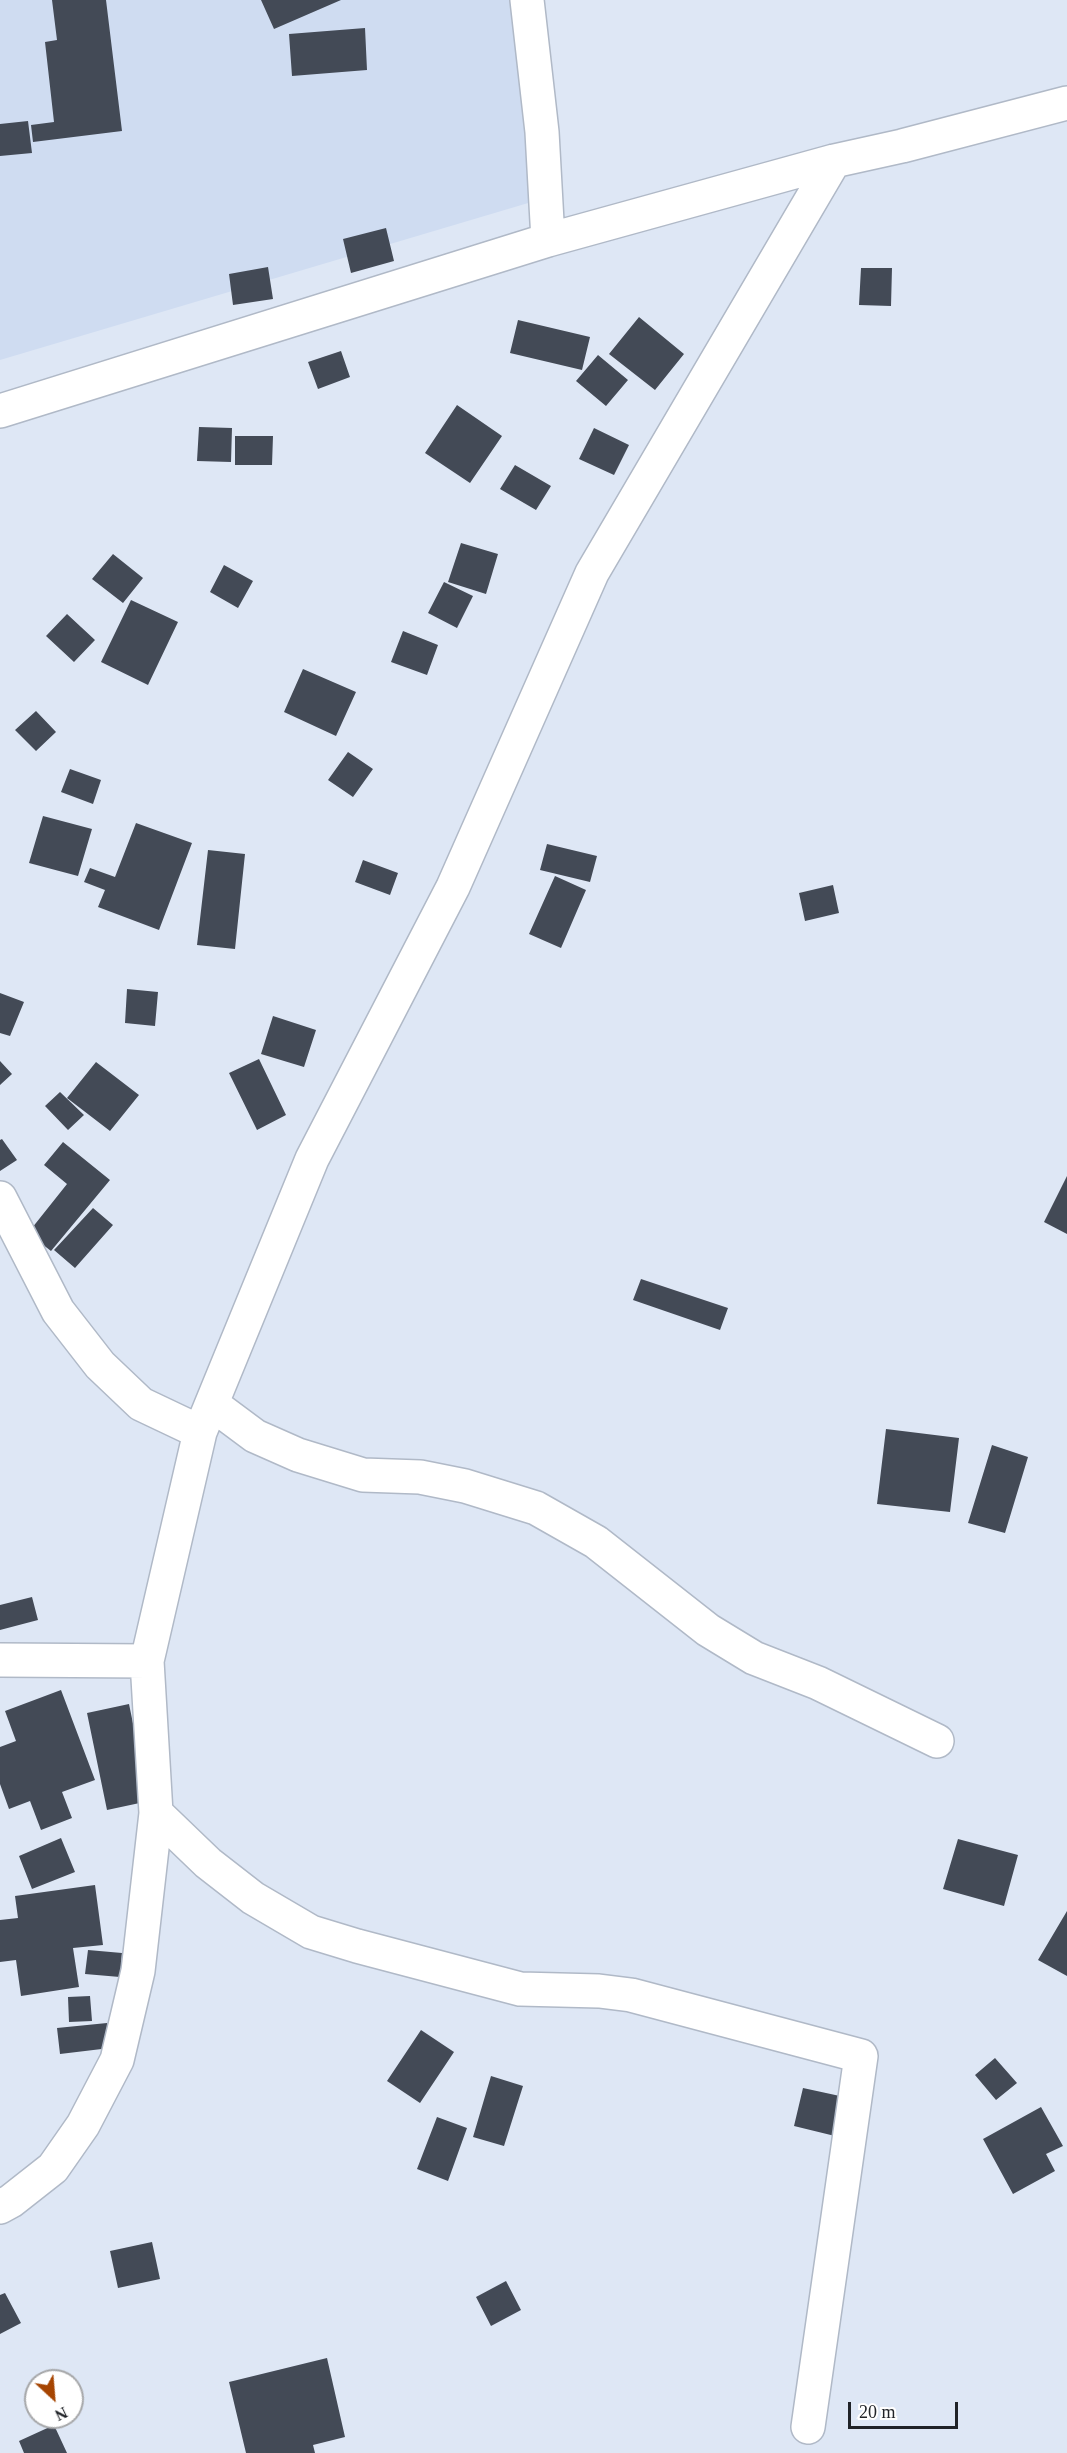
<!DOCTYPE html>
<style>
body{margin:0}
#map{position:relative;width:1067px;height:2453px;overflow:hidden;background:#dee7f5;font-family:"Times New Roman",serif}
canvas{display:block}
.north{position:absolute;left:24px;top:2369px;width:60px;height:60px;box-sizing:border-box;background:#fff;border:2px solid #a6a7a9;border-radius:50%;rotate:154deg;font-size:16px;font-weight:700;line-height:24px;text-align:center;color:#202328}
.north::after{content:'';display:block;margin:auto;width:21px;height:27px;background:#a64502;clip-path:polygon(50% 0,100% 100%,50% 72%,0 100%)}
.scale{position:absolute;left:848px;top:2402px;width:110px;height:27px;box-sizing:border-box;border:3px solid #202328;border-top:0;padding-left:8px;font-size:18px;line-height:21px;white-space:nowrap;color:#202328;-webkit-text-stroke:4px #fff;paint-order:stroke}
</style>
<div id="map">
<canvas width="1067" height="2453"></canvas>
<div class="north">N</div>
<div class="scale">20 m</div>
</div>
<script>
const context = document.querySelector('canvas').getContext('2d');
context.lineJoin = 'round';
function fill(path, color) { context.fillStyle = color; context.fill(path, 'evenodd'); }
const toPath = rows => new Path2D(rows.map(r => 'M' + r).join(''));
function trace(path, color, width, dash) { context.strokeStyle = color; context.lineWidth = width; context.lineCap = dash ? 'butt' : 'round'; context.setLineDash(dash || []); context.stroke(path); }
const built = toPath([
 [0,0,510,0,545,198,0,360]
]);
const building = toPath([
 [52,0,106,0,122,131,33,142,31,125,54,122,45,42,57,40],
 [261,0,341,0,274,29],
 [365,28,367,70,292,76,289,34],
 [28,121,32,153,0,156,0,124],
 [386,228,394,261,351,273,343,239],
 [268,267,273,299,233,305,229,274],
 [861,268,892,268,891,306,859,305],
 [639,317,684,354,655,390,609,354],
 [518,320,590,337,582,370,510,353],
 [341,351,350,377,318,389,308,362],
 [598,355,628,380,606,406,576,381],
 [457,405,502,436,470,483,425,453],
 [199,427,232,428,231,462,197,461],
 [594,428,629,445,614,475,579,459],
 [235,436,273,436,272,465,235,465],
 [515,465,551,486,536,510,500,489],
 [461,543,498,554,486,594,448,582],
 [113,554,143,578,123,603,92,579],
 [224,565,253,581,238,608,210,592],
 [444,582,473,596,457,628,428,613],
 [131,600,178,622,148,685,101,662],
 [67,614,95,640,74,662,46,636],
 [403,631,438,645,427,675,391,662],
 [303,669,356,692,336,736,284,712],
 [36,711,56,732,36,751,15,730],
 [348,752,373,769,353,797,328,780],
 [70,769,101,780,93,804,61,792],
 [43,816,92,829,78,876,29,863],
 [136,823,192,843,159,930,98,907,105,890,84,882,90,868,115,877],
 [547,844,597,856,590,882,540,870],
 [208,850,245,854,235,949,197,945],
 [363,860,398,873,390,895,355,882],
 [555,876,586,890,561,948,529,934],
 [833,885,839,913,805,921,799,893],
 [127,989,158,992,155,1026,125,1023],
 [0,993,24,1002,10,1036,0,1033],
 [273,1016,316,1030,304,1067,261,1054],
 [259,1059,286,1115,257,1130,229,1073],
 [0,1061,12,1074,0,1085],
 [96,1062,139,1095,110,1131,67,1098],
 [60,1092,84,1115,68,1130,45,1106],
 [2,1139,17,1160,0,1171,0,1140],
 [63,1142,110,1180,51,1251,28,1233,67,1184,44,1165],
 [1067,1176,1067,1234,1044,1222],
 [93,1208,113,1225,75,1268,54,1250],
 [641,1279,728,1308,720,1330,633,1300],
 [886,1429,959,1438,950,1512,877,1504],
 [992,1445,1028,1457,1005,1533,968,1523],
 [32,1597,38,1620,0,1630,0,1605],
 [61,1690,95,1780,62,1792,72,1818,41,1830,30,1801,9,1809,0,1784,0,1747,16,1741,5,1711],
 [129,1704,149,1801,107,1810,87,1713],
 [61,1838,75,1872,32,1889,19,1856],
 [958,1839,1018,1855,1004,1906,943,1889],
 [95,1885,103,1945,73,1948,79,1987,21,1996,16,1960,0,1962,0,1920,18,1918,15,1896],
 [1067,1911,1067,1976,1038,1960],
 [88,1950,122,1953,120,1977,85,1974],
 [90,1996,92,2021,69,2022,68,1997],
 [107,2023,110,2048,60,2054,57,2028],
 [421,2030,454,2052,420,2103,387,2081],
 [995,2058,1017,2083,996,2100,975,2075],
 [491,2076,523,2086,504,2146,473,2137],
 [803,2088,849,2098,839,2137,794,2126],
 [1041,2107,1063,2146,1046,2154,1055,2171,1013,2194,983,2139],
 [437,2117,467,2128,448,2181,417,2169],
 [152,2242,160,2279,118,2288,110,2251],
 [506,2281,521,2310,491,2326,476,2297],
 [5,2293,21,2323,0,2334,0,2295],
 [327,2358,345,2437,313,2445,315,2453,246,2453,229,2382],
 [54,2425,67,2453,24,2453,19,2441]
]);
const minor = toPath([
 [527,0,542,132,548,240],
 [0,411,548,240,834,161,902,146,1067,103],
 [0,1198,58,1311,100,1365,141,1404,200,1432],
 [212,1404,255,1436,298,1455,363,1475,420,1477,465,1486,536,1508,596,1542,708,1630,754,1658,818,1683,937,1741],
 [0,1660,147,1661],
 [156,1813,208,1863,253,1898,311,1932,357,1946,520,1989,599,1991,631,1995,861,2056,808,2427],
 [0,2207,11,2201,53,2168,83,2125,117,2060,138,1971,156,1813,147,1661,200,1432,312,1159,453,887,592,573,834,161]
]);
fill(built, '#cfdcf1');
fill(building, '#434a56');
trace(minor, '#b0b9c7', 36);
trace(minor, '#fff', 33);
</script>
